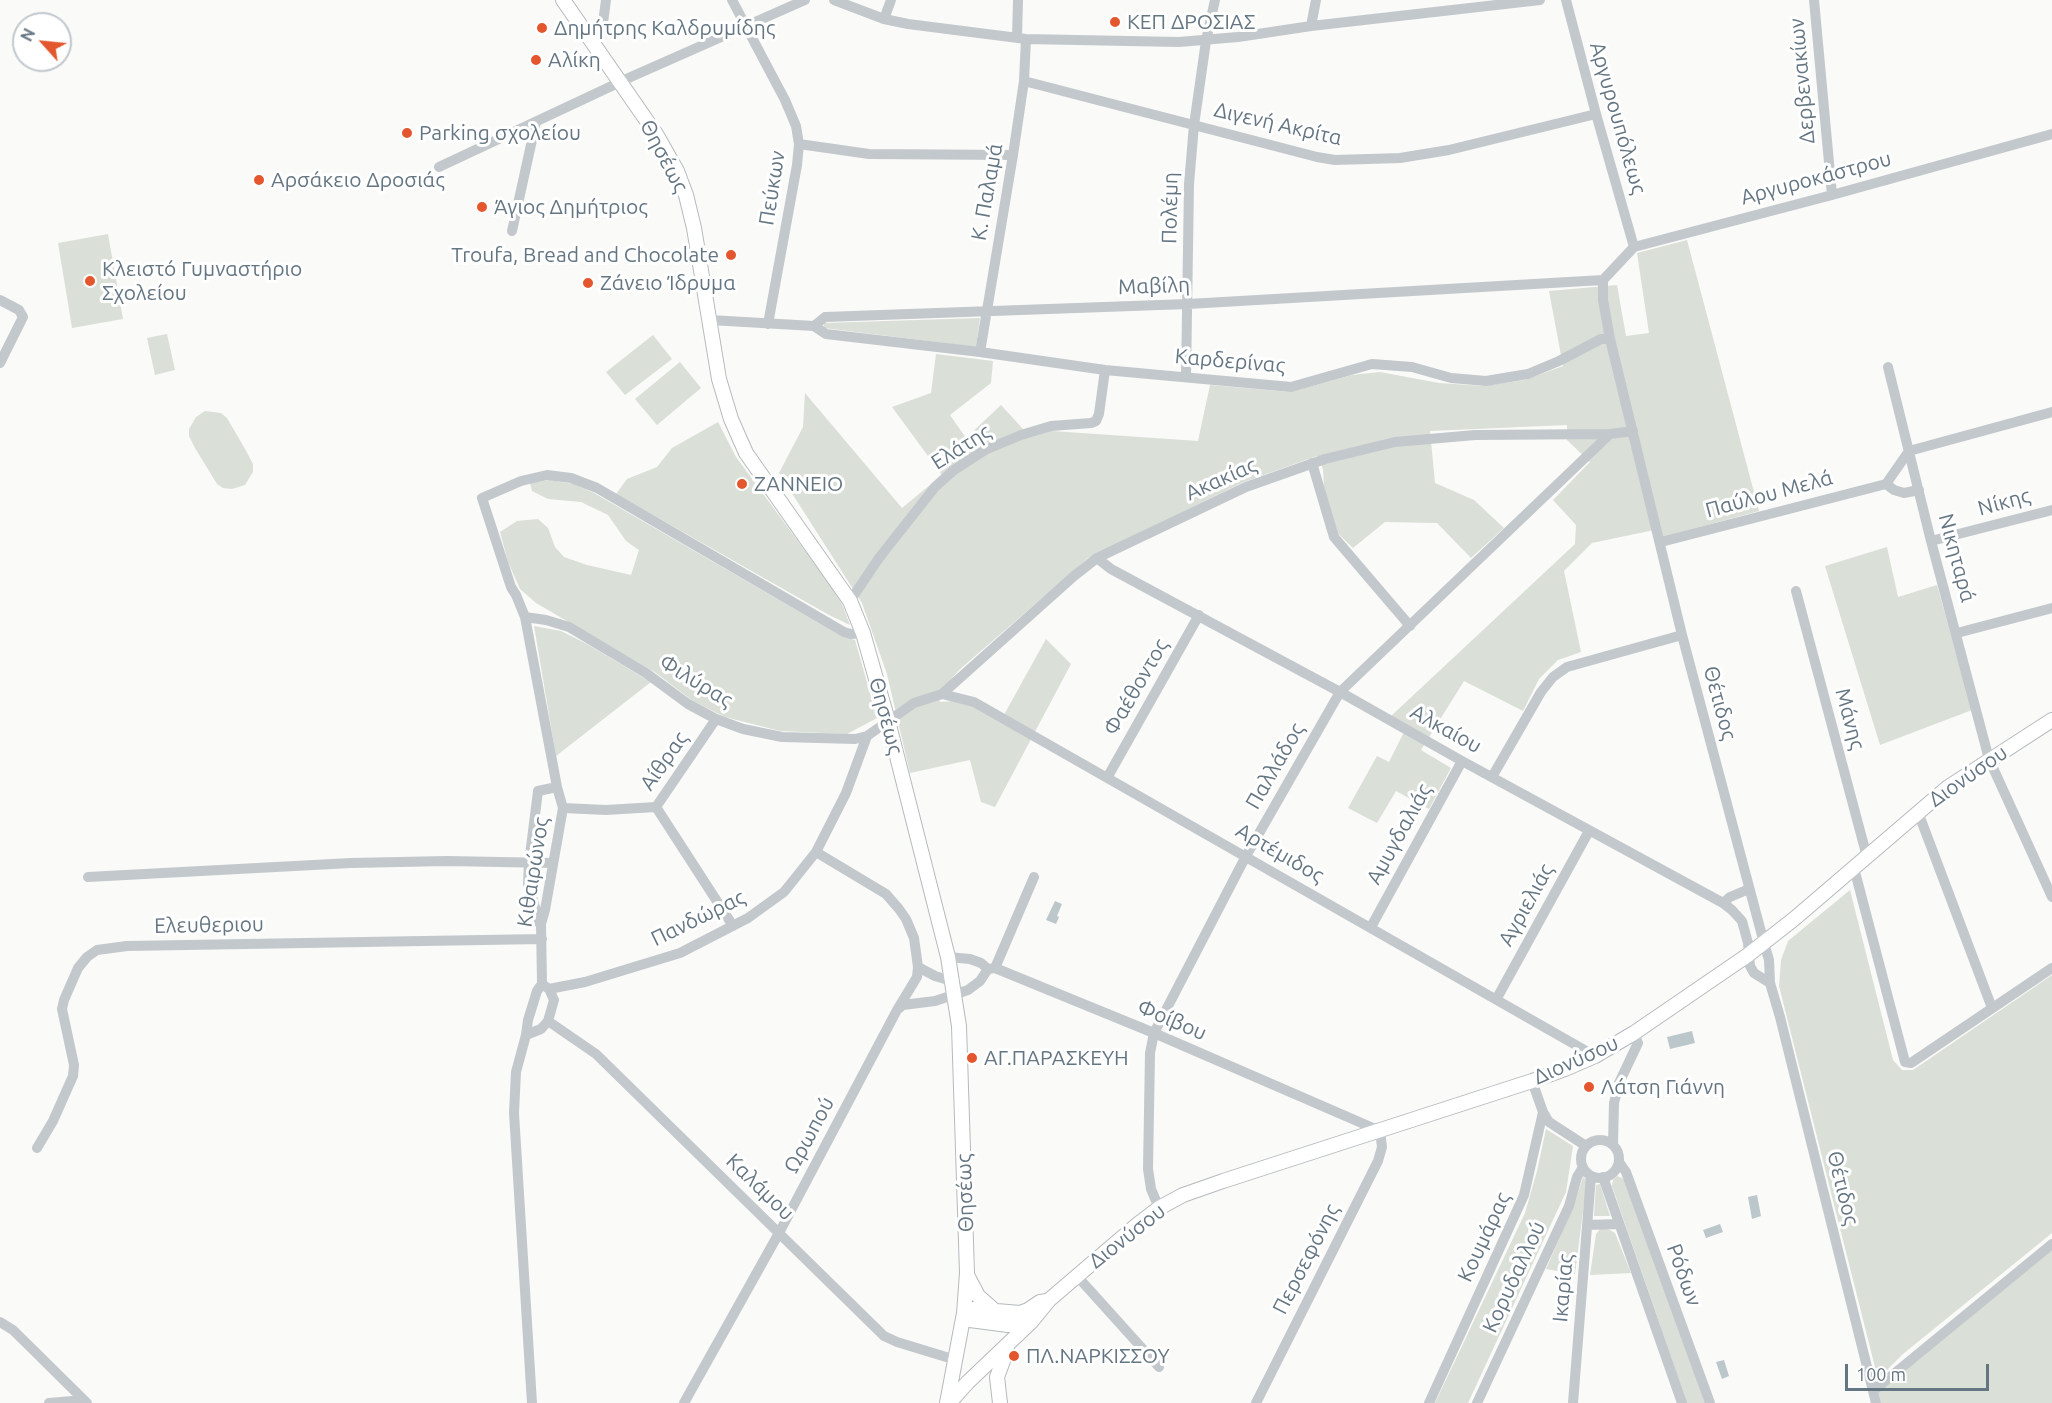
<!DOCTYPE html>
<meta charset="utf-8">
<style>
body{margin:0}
#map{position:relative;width:2052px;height:1403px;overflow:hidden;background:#fafaf8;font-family:Ubuntu,sans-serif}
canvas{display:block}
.north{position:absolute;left:12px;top:12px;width:60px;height:60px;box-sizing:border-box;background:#fff;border:2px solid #c1c8cd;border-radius:50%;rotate:297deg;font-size:16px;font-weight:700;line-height:24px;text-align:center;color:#657683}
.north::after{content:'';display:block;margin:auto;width:21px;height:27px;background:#e4572e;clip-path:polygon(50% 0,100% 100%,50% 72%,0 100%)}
.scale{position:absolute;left:1845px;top:1364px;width:144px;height:27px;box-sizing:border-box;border:3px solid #657683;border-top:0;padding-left:8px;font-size:18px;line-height:21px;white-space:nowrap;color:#657683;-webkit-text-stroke:4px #fff;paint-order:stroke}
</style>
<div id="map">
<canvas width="2052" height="1403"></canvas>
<div class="north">N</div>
<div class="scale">100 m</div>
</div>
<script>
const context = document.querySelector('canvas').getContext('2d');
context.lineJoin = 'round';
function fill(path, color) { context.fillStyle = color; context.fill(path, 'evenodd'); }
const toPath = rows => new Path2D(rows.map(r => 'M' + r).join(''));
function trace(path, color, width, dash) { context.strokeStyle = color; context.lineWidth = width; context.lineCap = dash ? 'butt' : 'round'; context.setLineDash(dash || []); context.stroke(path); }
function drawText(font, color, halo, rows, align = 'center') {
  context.font = font + ' Ubuntu,sans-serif'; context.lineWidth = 6; context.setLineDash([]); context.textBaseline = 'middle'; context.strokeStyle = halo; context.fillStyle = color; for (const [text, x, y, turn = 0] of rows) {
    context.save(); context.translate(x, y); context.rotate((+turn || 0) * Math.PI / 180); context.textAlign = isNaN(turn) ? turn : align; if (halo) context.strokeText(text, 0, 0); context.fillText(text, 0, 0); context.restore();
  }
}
const green = toPath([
 [108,234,123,319,72,328,58,243],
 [1687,240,1759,511,1663,537,1659,529,1592,543,1564,571,1581,652,1558,660,1539,679,1523,711,1464,681,1421,750,1451,768,1429,809,1396,791,1377,823,1348,808,1377,756,1389,762,1406,728,1390,717,1575,544,1576,525,1553,500,1590,462,1567,440,1567,425,1430,431,1435,483,1474,500,1504,528,1471,558,1437,523,1385,522,1353,548,1326,522,1323,469,1317,456,1244,482,1088,558,959,670,938,695,940,702,954,701,971,705,1000,722,1046,639,1071,664,995,807,981,802,970,760,910,773,887,674,862,603,779,473,803,427,805,393,902,508,942,475,892,407,931,393,936,354,993,361,991,383,950,415,966,438,1001,405,1023,429,1198,441,1210,385,1290,392,1352,375,1380,372,1439,383,1483,386,1525,380,1563,366,1549,291,1617,285,1626,336,1649,333,1637,253],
 [980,318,976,347,824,328,824,323],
 [167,334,175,370,155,375,147,338],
 [653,335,672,359,625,395,606,372],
 [680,362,701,388,657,425,635,399],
 [205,411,221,413,227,418,245,449,253,464,253,472,245,485,232,489,223,488,217,484,195,448,189,436,189,429,196,417],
 [718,422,736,457,825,578,842,604,850,625,829,615,616,494,627,479,657,467,672,448],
 [550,480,573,484,594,493,838,634,855,640,877,718,847,734,780,731,725,717,693,701,656,673,536,603,520,589,508,562,500,532,517,521,538,519,548,528,555,547,564,557,587,565,631,575,639,550,626,541,608,515,581,502,548,499,532,491,530,483],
 [1887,547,1898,597,1937,585,1972,710,1880,745,1825,566],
 [534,626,561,631,587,644,651,682,556,756],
 [1850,890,1893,1060,1902,1070,1913,1070,2052,975,2052,1233,1903,1354,1878,1379,1779,986,1781,960,1788,941],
 [1546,1129,1573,1146,1566,1192,1468,1403,1435,1403,1525,1213,1537,1171],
 [1617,1176,1622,1178,1625,1181,1705,1403,1687,1403,1612,1186,1613,1180],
 [1583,1177,1587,1180,1575,1274,1546,1269,1575,1202],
 [1600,1184,1610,1216,1594,1216,1596,1185],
 [1600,1229,1608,1229,1615,1233,1631,1273,1590,1275,1596,1234],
 [2052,1247,2052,1403,1881,1403,1878,1390]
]);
const water = toPath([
 [1055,901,1062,904,1057,916,1059,917,1056,924,1046,920],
 [1692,1031,1695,1043,1670,1049,1667,1037],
 [1757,1195,1761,1216,1752,1219,1748,1197],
 [1720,1224,1723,1232,1706,1238,1703,1230],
 [1724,1360,1729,1376,1722,1379,1716,1362]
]);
const minor = toPath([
 [732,0,785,100,796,126,799,144,797,165,768,324],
 [834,0,884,19,908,24,1026,39,1179,42,1238,37,1311,26,1540,0],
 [1566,0,1596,114,1634,247],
 [1814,0,1832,195],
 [884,19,891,0],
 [1311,26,1316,0],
 [1017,37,1018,0],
 [592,39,601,28,603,23,606,0],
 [1024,81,1317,157,1335,160,1400,158,1449,150,1596,114],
 [799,144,869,154,1013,155],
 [439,167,633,76,805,0],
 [512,231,536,122],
 [1603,280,1634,247,1832,195,2052,134],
 [1603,280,1603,300,1610,339],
 [0,300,19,310,23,317,0,363],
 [710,320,814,326,825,317,1188,304,1603,280],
 [814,326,826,334,980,352,1105,370,1291,387,1372,364,1412,367,1451,378,1486,381,1528,374,1559,361,1601,339,1610,339,1682,635,1764,943,1769,960,1770,983,1780,1017,1876,1403],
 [980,352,1013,155,1024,81,1026,39],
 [1888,367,1931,541,1989,759,2052,897],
 [1186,377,1189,184,1194,125,1206,41,1215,0],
 [1312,463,1334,537,1410,626],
 [1886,484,1894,490,1904,493,1919,490],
 [1931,541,2052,510],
 [1661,542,1886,484,1909,451,2052,412],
 [1097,558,1111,569,1340,692,1462,761,1723,903,1732,910,1742,921,1748,943,1750,966,1754,973,1770,983],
 [1796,591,1867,857],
 [850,601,879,558,935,487,954,470,985,450,1021,435,1051,426,1091,423,1096,421,1099,414,1105,370],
 [525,617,546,620,569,627,646,673,688,704,716,719,743,729,782,737,855,739,867,736,914,703,942,694,1074,576,1097,558,1246,487,1325,459,1395,442,1475,435,1610,434,1633,431],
 [1957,633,2052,608],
 [942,694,974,702,1595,1056],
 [1492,777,1541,692,1553,677,1567,667,1682,635],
 [1107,778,1199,615],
 [656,807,733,926],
 [563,808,606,810,656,807,716,719],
 [1918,812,1992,1008],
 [1854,868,1905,1062,1911,1063,2052,968],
 [88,877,351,863,447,861,552,863],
 [1723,903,1730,897,1749,889],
 [540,924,528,884,529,863,538,791,557,787],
 [1371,927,1462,761],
 [948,957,970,959,981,963,988,969,995,968,1154,1033,1380,1131,1382,1147,1378,1161,1256,1403],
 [918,967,935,976,945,979,952,978],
 [995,968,1034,877],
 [542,984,549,989,585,982,680,953,748,918,784,892,816,852,846,793,867,736],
 [1497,998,1589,831],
 [897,1010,903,1005,935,1001,968,990,980,981,988,969],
 [548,1021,596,1054,884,1336,897,1342,956,1360],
 [526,1035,541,1029,548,1021,554,1000,549,989],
 [1543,1112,1549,1122,1586,1146],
 '1581 1159a19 19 0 1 1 38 0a19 19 0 1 1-38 0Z',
 [1613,1145,1614,1103,1619,1083,1638,1043,1634,1033],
 [37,1148,53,1121,73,1076,74,1065,62,1009,64,1000,78,968,87,957,97,950,127,946,542,939],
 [1619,1162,1626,1172,1710,1403],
 [1603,1177,1682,1403],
 [1159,1208,1151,1189,1148,1169,1150,1053,1154,1033,1246,856,1340,692,1610,434],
 [1587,1225,1619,1224],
 [1077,1276,1159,1367],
 [0,1322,13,1330,87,1403],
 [1873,1391,2052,1244],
 [49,1403,84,1400],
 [532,1403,514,1113,516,1072,526,1035,528,1020,537,991,542,984,541,924,545,910,563,808,557,787,525,617,516,595,511,587,482,498,521,481,547,475,571,478,597,488,844,632,851,634,863,633],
 [684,1403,779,1233,897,1010,917,977,918,967,914,938,906,919,899,909,886,894,816,852],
 [1429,1403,1524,1195,1543,1112,1532,1081],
 [1477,1403,1569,1206,1577,1177,1583,1167],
 [1573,1403,1591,1176]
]);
const major = toPath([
 [563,0,656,134,677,171,686,195,694,228,719,379,731,419,746,453,850,601,863,633,888,721,948,957,959,1026,967,1273,964,1313,947,1403],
 [967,1275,978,1296,995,1311],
 [964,1313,973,1309,1020,1313,1028,1310,1040,1302,1047,1301],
 [964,1313,970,1320,1008,1325,1031,1322],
 [949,1403,968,1382,1031,1322,1049,1300,1138,1224,1159,1208,1183,1195,1223,1181,1532,1081,1565,1069,1595,1056,1634,1033,1748,955,1794,919,1947,788,2052,720],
 [1000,1403,997,1377,1007,1350]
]);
const markers = [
 [1115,22,6,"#e4572e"],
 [542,28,6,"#e4572e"],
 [536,60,6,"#e4572e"],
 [407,133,6,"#e4572e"],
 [259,180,6,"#e4572e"],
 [482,207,6,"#e4572e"],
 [731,255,6,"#e4572e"],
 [90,281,6,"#e4572e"],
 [588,283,6,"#e4572e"],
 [742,484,6,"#e4572e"],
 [972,1058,6,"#e4572e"],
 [1589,1087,6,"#e4572e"],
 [1014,1356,6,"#e4572e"]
];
const poiNames = [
 ["ΚΕΠ ΔΡΟΣΙΑΣ",1127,22],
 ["Δημήτρης Καλδρυμίδης",554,28],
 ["Αλίκη",548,60],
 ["Parking σχολείου",419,133],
 ["Αρσάκειο Δροσιάς",271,180],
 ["Άγιος Δημήτριος",494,207],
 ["Troufa, Bread and Chocolate",719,255,"right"],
 ["Κλειστό Γυμναστήριο",102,269],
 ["Σχολείου",102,293],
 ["Ζάνειο Ίδρυμα",600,283],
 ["ΖΑΝΝΕΙΟ",754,484],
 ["ΑΓ.ΠΑΡΑΣΚΕΥΗ",984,1058],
 ["Λάτση Γιάννη",1601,1087],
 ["ΠΛ.ΝΑΡΚΙΣΣΟΥ",1026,1356]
];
const streetNames = [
 ["Δερβενακίων",1802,81,-95],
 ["Αργυρουπόλεως",1618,118,74],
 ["Διγενή Ακρίτα",1278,124,13],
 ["Θησέως",664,156,62],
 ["Αργυροκάστρου",1816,178,-15],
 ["Πεύκων",772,188,-81],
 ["Κ. Παλαμά",987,192,-80],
 ["Πολέμη",1170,208,-89],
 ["Μαβίλη",1154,286,-2],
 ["Καρδερίνας",1230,361,5],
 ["Ελάτης",961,447,-32],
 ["Ακακίας",1221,479,-24],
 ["Παύλου Μελά",1769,494,-15],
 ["Νίκης",2004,502,-15],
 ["Νικηταρά",1957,558,75],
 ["Φιλύρας",696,681,31],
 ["Φαέθοντος",1136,687,-60],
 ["Θέτιδος",1720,703,75],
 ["Θησέως",886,716,75],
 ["Μάνης",1850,719,75],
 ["Αλκαίου",1446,729,29],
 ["Αίθρας",664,761,-55],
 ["Παλλάδος",1275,766,-60],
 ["Διονύσου",1968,776,-35],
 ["Αμυγδαλιάς",1399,834,-61],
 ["Αρτέμιδος",1280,853,30],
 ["Κιθαιρώνος",533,872,-81],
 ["Αγριελιάς",1526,905,-61],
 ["Πανδώρας",698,918,-26],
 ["Ελευθεριου",209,925,-1],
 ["Φοίβου",1172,1020,23],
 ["Διονύσου",1576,1060,-24],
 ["Ωρωπού",809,1135,-62],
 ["Καλάμου",760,1187,44],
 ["Θέτιδος",1843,1188,76],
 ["Θησέως",965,1193,-92],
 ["Διονύσου",1127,1236,-38],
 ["Κουμάρας",1484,1237,-65],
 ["Περσεφόνης",1306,1259,-63],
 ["Ρόδων",1684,1275,70],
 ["Κορυδαλλού",1514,1277,-65],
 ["Ικαρίας",1563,1288,-85]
];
fill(green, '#dadfd7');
fill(water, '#bbc7cb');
trace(major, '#b5babe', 16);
trace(minor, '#c3c8cc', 10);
trace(major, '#fff', 14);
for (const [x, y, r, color] of markers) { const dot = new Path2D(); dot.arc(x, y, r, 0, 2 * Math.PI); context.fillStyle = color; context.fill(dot); trace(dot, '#fff', 2); }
drawText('21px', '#657683', '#fff', poiNames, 'left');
drawText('21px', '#657683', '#fff', streetNames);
</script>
